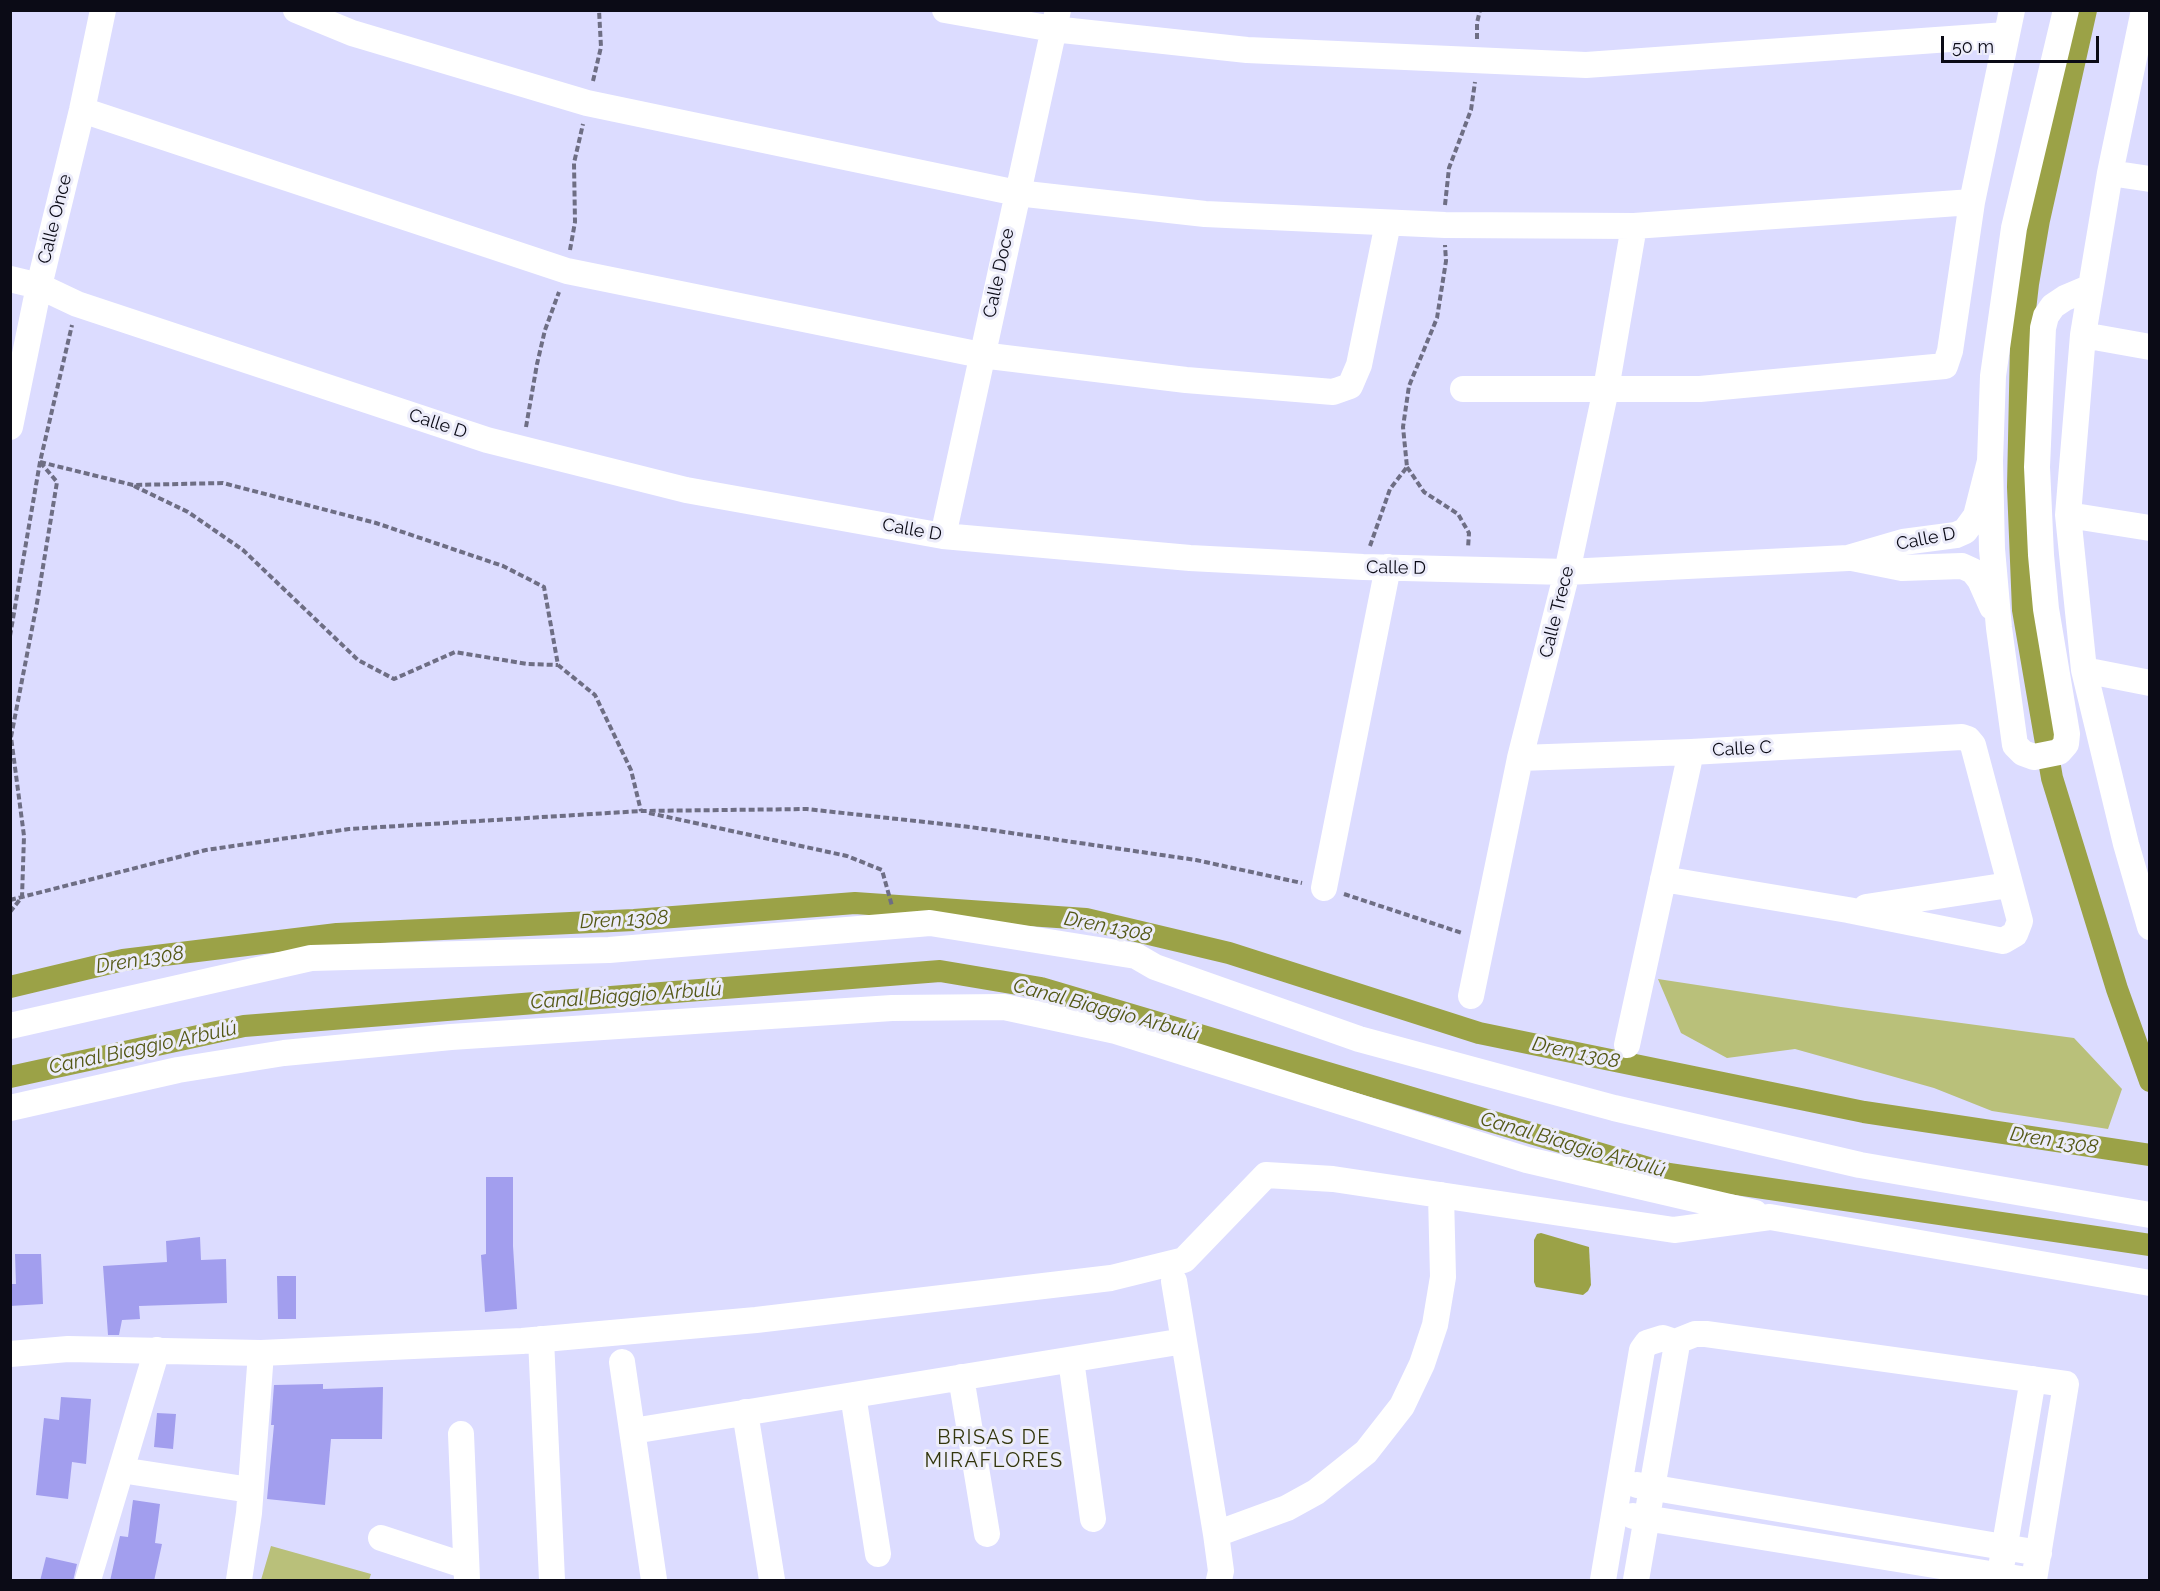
<!DOCTYPE html>
<meta charset="utf-8">
<style>
body{margin:0}
#map{position:relative;width:2160px;height:1591px;overflow:hidden;background:#dcdcff;font-family:Raleway,sans-serif}
canvas{display:block}
.frame{position:absolute;inset:0;border:12px solid #0b0b16;pointer-events:none}
.scale{position:absolute;left:1941px;top:36px;width:158px;height:27px;box-sizing:border-box;border:3px solid #0b0b16;border-top:0;padding-left:8px;font-size:18px;line-height:21px;white-space:nowrap;color:#0b0b16;-webkit-text-stroke:4px #ececfa;paint-order:stroke}
</style>
<div id="map">
<canvas width="2160" height="1591"></canvas>
<div class="frame"></div>
<div class="scale">50 m</div>
</div>
<script>
const context = document.querySelector('canvas').getContext('2d');
context.lineJoin = 'round';
function fill(path, color) { context.fillStyle = color; context.fill(path, 'evenodd'); }
const toPath = rows => new Path2D(rows.map(r => 'M' + r).join(''));
function trace(path, color, width, dash) { context.strokeStyle = color; context.lineWidth = width; context.lineCap = dash ? 'butt' : 'round'; context.setLineDash(dash || []); context.stroke(path); }
function drawText(font, color, halo, rows, align = 'center') {
  context.font = font + ' Raleway,sans-serif'; context.lineWidth = 6; context.setLineDash([]); context.textBaseline = 'middle'; context.strokeStyle = halo; context.fillStyle = color; for (const [text, x, y, turn = 0] of rows) {
    context.save(); context.translate(x, y); context.rotate((+turn || 0) * Math.PI / 180); context.textAlign = isNaN(turn) ? turn : align; if (halo) context.strokeText(text, 0, 0); context.fillText(text, 0, 0); context.restore();
  }
}
const green = toPath([
 [1658,979,1841,1007,2074,1038,2122,1089,2108,1129,1992,1111,1934,1088,1795,1049,1727,1058,1681,1033],
 [271,1546,371,1574,369,1580,261,1580]
]);
const water = toPath([
 [1541,1233,1589,1247,1591,1285,1588,1291,1583,1295,1536,1287,1534,1282,1534,1240,1537,1234]
]);
const canal = toPath([
 [2086,10,2039,220,2028,284,2021,344,2018,487,2023,610,2052,778,2117,989,2150,1081],
 [10,987,123,960,337,934,634,920,855,903,1086,919,1229,953,1479,1033,1864,1112,2150,1155],
 [10,1077,244,1026,940,971,1041,988,1669,1174,2150,1245]
]);
const building = toPath([
 [486,1177,513,1177,513,1246,517,1309,485,1312,481,1255,486,1254],
 [200,1237,201,1260,226,1259,227,1303,139,1306,140,1319,122,1320,119,1335,108,1335,103,1266,167,1262,166,1241],
 [15,1254,41,1254,43,1304,10,1306,10,1284,16,1284],
 [277,1276,296,1276,296,1319,278,1319],
 [323,1384,323,1389,383,1387,382,1439,331,1439,325,1505,267,1499,274,1425,271,1425,274,1385],
 [61,1397,91,1399,86,1464,72,1462,68,1499,36,1495,44,1418,59,1420],
 [157,1413,176,1414,173,1449,154,1447],
 [133,1500,160,1504,155,1543,162,1544,154,1581,110,1581,120,1536,128,1537],
 [46,1557,77,1564,73,1581,40,1581]
]);
const path = toPath([
 [1477,39,1477,23,1480,10],
 [593,81,601,47,599,10],
 [1445,205,1449,168,1471,110,1475,82],
 [570,250,575,222,574,163,583,124],
 [526,427,537,364,545,330,559,292],
 [40,462,133,485,223,483,376,523,503,566,544,587,558,665,595,695,631,770,641,811],
 [1407,467,1424,492,1458,514,1469,533,1468,548],
 [134,486,188,512,243,550,358,660,394,679,455,652,527,664,558,665],
 [1370,546,1390,489,1407,467,1403,427,1409,386,1437,318,1446,261,1445,245],
 [10,636,40,462,72,325],
 [649,813,847,856,882,870,892,906],
 [1344,894,1462,933],
 [10,900,206,850,349,829,641,811,807,809,970,827,1196,860,1302,883],
 [10,912,22,897,24,836,11,737,37,603,57,482,41,463]
]);
const minor = toPath([
 [296,10,352,33,587,103,1017,193,1205,214,1445,225,1634,226,1972,202],
 [945,10,1053,29,1247,50,1586,65,2006,35],
 [2066,10,2014,228,1993,376,1990,461,1992,549,1999,628,2015,745,2023,753,2034,757,2059,752,2066,744,2067,734,2046,609,2041,555,2037,467,2043,328,2046,316,2053,306,2065,298,2091,287],
 [2144,10,2110,173,2083,335,2068,515,2084,670,2126,844,2150,927],
 [82,110,567,271,981,355,1186,380,1333,392,1350,386,1359,365,1388,223],
 [2110,173,2150,179],
 [10,279,39,286,77,304,487,440,686,490,943,536,1190,558,1363,567,1567,572,1848,558,1903,542,1956,535,1965,531,1976,516,1990,461],
 [2083,335,2150,347],
 [1463,389,1700,389,1945,366,1950,351,1972,202,2012,10],
 [10,427,39,286,82,110,103,10],
 [2068,515,2150,528],
 [943,536,1058,10],
 [1852,558,1902,568,1962,566,1973,571,1980,580,1992,607],
 [2084,670,2150,683],
 [1520,758,1691,752,1962,737,1968,739,1973,745,2020,921,2015,934,2003,941,1848,910,1663,879],
 [1324,888,1388,567],
 [1866,907,2009,885],
 [1471,996,1520,758,1567,572,1606,389,1634,226],
 [10,1026,311,958,609,950,930,923,1136,956,1155,967,1359,1039,1614,1108,1860,1165,2150,1215],
 [1627,1045,1691,752],
 [10,1108,178,1070,284,1053,451,1037,892,1008,1004,1007,1116,1031,1527,1160,1755,1213],
 [1174,1281,1216,1534,1221,1571,1219,1580],
 [541,1339,552,1580],
 [1675,1342,1695,1334,1706,1334,2066,1384,2034,1580],
 [10,1354,68,1349,261,1353,522,1341,756,1320,1111,1278,1184,1260,1266,1175,1333,1179,1674,1230,1770,1217,2150,1283],
 [1071,1360,1093,1519],
 [622,1362,654,1580],
 [961,1377,987,1534],
 [853,1395,878,1554],
 [745,1412,772,1580],
 [633,1431,1184,1341],
 [461,1434,467,1580],
 [121,1470,250,1490],
 [1637,1485,2039,1553],
 [1633,1516,2027,1580],
 [1216,1534,1287,1508,1316,1492,1366,1452,1402,1406,1422,1364,1435,1325,1443,1277,1441,1195],
 [381,1538,466,1566],
 [2002,1562,2033,1379],
 [88,1580,157,1350],
 [239,1580,249,1513,261,1353],
 [1603,1580,1642,1350,1647,1343,1663,1338,1675,1342,1676,1350,1636,1580]
]);
const streetNames = [
 ["Calle Once",55,219,-76],
 ["Calle Doce",999,273,-78],
 ["Calle D",438,424,18],
 ["Calle D",912,530,10],
 ["Calle D",1926,539,-11],
 ["Calle D",1396,568,1],
 ["Calle Trece",1557,612,-76],
 ["Calle C",1742,749,-3]
];
const waterNames = [
 ["Dren 1308",624,920,-3],
 ["Dren 1308",1108,927,11],
 ["Dren 1308",140,960,-9],
 ["Canal Biaggio Arbulú",626,996,-4],
 ["Canal Biaggio Arbulú",1106,1010,15],
 ["Canal Biaggio Arbulú",143,1048,-12],
 ["Dren 1308",1576,1053,12],
 ["Dren 1308",2054,1141,9],
 ["Canal Biaggio Arbulú",1573,1145,16]
];
const neighbourhoodNames = [
 ["BRISAS DE",994,1438],
 ["MIRAFLORES",994,1461]
];
fill(green, '#b9c07a');
fill(water, '#9ba247');
trace(canal, '#9ba247', 22);
fill(building, '#a29eee');
trace(path, '#6e6e84', 4, [6, 3]);
trace(minor, '#fff', 26);
drawText('18px', '#0b0b16', '#ececfa', streetNames);
drawText('italic 20px', '#535714', '#ececfa', waterNames);
context.letterSpacing = '1.5px';
drawText('20px', '#33360d', '#ececfa', neighbourhoodNames);
context.letterSpacing = '0px';
</script>
